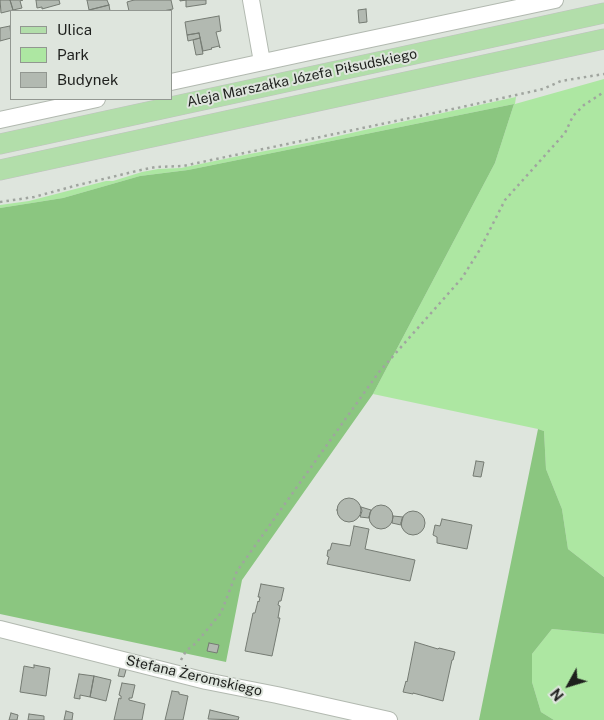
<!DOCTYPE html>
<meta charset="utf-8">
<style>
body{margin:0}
#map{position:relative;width:604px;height:720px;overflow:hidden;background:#dee5dd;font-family:"Public Sans",sans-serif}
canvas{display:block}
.legend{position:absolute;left:10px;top:10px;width:162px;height:90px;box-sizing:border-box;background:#dee5dd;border:1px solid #929791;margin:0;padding:6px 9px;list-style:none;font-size:15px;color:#1f211e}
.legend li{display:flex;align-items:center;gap:10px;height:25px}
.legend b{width:25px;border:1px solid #929791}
.north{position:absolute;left:544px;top:660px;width:50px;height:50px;-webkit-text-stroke:4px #dee5dd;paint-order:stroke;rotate:231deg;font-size:14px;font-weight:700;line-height:20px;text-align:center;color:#1f211e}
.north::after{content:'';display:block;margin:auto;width:18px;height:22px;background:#1f211e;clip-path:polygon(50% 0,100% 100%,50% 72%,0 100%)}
</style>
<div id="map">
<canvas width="604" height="720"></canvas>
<ul class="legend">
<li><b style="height:6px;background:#b2deaa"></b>Ulica</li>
<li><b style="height:14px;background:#ade7a2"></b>Park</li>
<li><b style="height:14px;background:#b2b9b1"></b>Budynek</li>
</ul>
<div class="north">N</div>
</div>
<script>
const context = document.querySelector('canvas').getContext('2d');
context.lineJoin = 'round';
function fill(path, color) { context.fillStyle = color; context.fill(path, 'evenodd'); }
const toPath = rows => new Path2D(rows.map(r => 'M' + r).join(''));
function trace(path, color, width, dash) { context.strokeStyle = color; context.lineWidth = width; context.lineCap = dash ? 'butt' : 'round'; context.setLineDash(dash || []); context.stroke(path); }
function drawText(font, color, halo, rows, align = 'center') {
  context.font = font + ' "Public Sans",sans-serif'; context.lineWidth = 4; context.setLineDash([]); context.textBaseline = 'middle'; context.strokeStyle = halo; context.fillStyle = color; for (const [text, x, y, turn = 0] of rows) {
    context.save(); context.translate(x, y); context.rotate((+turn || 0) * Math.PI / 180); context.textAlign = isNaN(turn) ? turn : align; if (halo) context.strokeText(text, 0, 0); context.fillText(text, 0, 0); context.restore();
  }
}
const green = toPath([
 [604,79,604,577,568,549,562,509,546,469,544,431,538,429,373,394,495,163,514,104,188,170,140,176,63,198,0,208,0,205,29,201,106,181,113,181,142,172,158,169,181,168,234,157,312,142,369,129,516,97,515,104],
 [552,629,604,634,604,720,554,720,541,712,532,682,532,654]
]);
const forest = toPath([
 [514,104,495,163,373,394,242,580,226,662,0,614,0,208,63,198,140,176,188,170],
 [538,429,544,431,546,469,562,509,568,549,604,577,604,634,552,629,532,654,532,682,541,712,554,720,479,720]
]);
const building = toPath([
 [0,0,10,0,13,10,1,13,0,0],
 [10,0,23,0,20,1,22,8,13,10,10,0],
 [36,0,59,0,60,4,42,9,42,7,37,8,36,0],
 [87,0,107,0,109,5,89,10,87,0],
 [134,0,171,0,173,9,163,11,129,11,127,2,134,0],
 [180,0,206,0,206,4,186,7,186,0,180,1,180,0],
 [109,5,110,11,89,11,89,10,109,5],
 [366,9,367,22,359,23,358,10,366,9],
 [219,16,221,31,216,32,220,48,219,46,211,48,212,49,203,51,199,33,187,35,185,22,219,16],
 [10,26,11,38,0,41,0,28,10,26],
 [199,33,200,38,188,41,187,35,199,33],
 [200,38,203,54,196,55,193,40,200,38],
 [476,461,484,462,481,477,473,476,476,461],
 '337 510a12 12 0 1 1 24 0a12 12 0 1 1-24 0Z',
 '369 517a12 12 0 1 1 24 0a12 12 0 1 1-24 0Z',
 [361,507,371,510,369,518,360,517,362,511,361,507],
 '401 523a12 12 0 1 1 24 0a12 12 0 1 1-24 0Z',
 [393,516,403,517,401,525,392,523,393,516],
 [442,519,472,525,467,549,437,543,437,537,433,535,435,525,440,526,442,519],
 [354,526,369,529,365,549,415,560,410,581,327,564,329,557,327,556,328,550,330,550,332,543,350,546,354,526],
 [261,584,284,588,281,601,279,601,278,605,280,606,278,618,280,618,272,656,245,651,253,613,255,613,258,601,259,602,260,597,258,597,261,584],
 [415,642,438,649,439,648,455,652,453,660,452,660,443,701,413,693,413,694,403,692,406,681,407,682,415,642],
 [209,643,219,645,217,653,207,651,209,643],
 [34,665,50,668,46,696,20,692,24,666,34,668,34,665],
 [120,668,126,670,124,677,118,676,120,668],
 [79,674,94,676,90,697,80,695,80,699,74,698,79,674],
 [94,676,111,680,106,701,90,697,94,676],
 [122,683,135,685,132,698,129,698,129,700,145,704,142,720,114,720,119,698,121,699,121,696,119,695,122,683],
 [172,691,179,692,179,694,188,696,183,720,165,720,172,691],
 [210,710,239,717,238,720,208,719,210,710],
 [66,711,73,713,72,720,64,720,66,711],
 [11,713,18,715,17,720,9,720,11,713],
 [29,714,44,716,44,720,28,720,29,714]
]);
const path = toPath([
 [0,202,34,197,78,185,141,170,156,167,183,166,462,107,543,89,561,81,604,74],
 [181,660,186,651,196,643,221,613,237,571,379,372,462,278,479,251,505,200,565,133,573,116,584,105,604,92]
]);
const minor = toPath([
 [251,0,262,62],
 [171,82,319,50,555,0],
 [0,120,97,99],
 [0,629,206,681,277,695,389,720]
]);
const major = toPath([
 [0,144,604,13],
 [0,170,604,39]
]);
const streetNames = [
 ["Aleja Marszałka Józefa Piłsudskiego",302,78,-12],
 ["Stefana Żeromskiego",194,676,13]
];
fill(green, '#ade7a2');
fill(forest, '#8bc680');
fill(building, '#b2b9b1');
trace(building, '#757b73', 1);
trace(minor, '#b2b9b0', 18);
trace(major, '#c0c1c0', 21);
trace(path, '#a0a59f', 2.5, [2.5, 4]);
trace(minor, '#fff', 16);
trace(major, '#b2deaa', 20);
drawText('14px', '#1f211e', '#dee5dd', streetNames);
</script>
